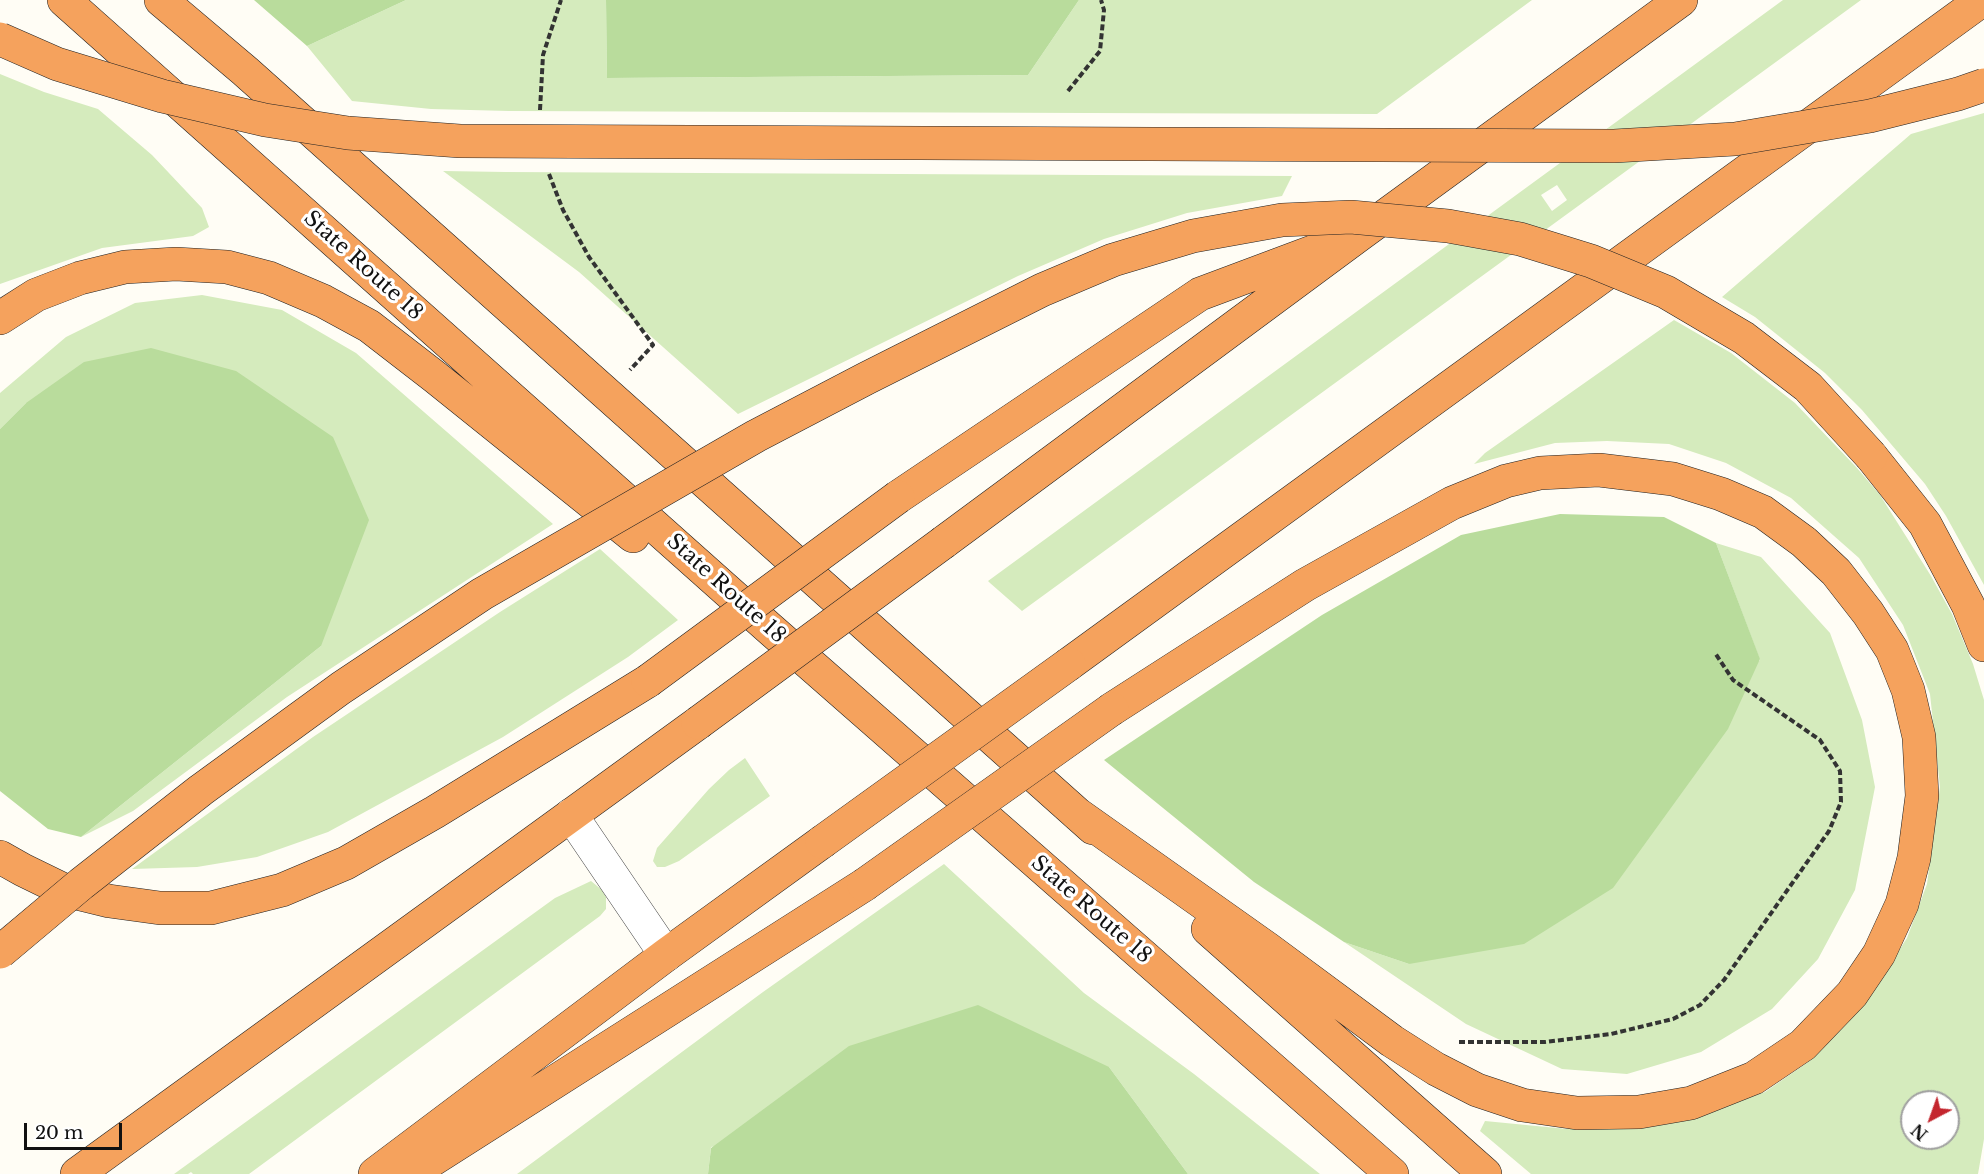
<!DOCTYPE html>
<style>
body{margin:0}
#map{position:relative;width:1984px;height:1174px;overflow:hidden;background:#fffdf5;font-family:"Libre Baskerville",serif}
canvas{display:block}
.north{position:absolute;left:1900px;top:1090px;width:60px;height:60px;box-sizing:border-box;background:#fff;border:2px solid #a0a0a0;border-radius:50%;rotate:221deg;font-size:16px;font-weight:700;line-height:24px;text-align:center;color:#111}
.north::after{content:'';display:block;margin:auto;width:21px;height:27px;background:#c4262e;clip-path:polygon(50% 0,100% 100%,50% 72%,0 100%)}
.scale{position:absolute;left:24px;top:1123px;width:98px;height:27px;box-sizing:border-box;border:3px solid #111;border-top:0;padding-left:8px;font-size:18px;line-height:21px;white-space:nowrap;color:#111;-webkit-text-stroke:4px #fff;paint-order:stroke}
</style>
<div id="map">
<canvas width="1984" height="1174"></canvas>
<div class="north">N</div>
<div class="scale">20 m</div>
</div>
<script>
const context = document.querySelector('canvas').getContext('2d');
context.lineJoin = 'round';
function fill(path, color) { context.fillStyle = color; context.fill(path, 'evenodd'); }
const toPath = rows => new Path2D(rows.map(r => 'M' + r).join(''));
function trace(path, color, width, dash) { context.strokeStyle = color; context.lineWidth = width; context.lineCap = dash ? 'butt' : 'round'; context.setLineDash(dash || []); context.stroke(path); }
function drawText(font, color, halo, rows, align = 'center') {
  context.font = font + ' "Libre Baskerville",serif'; context.lineWidth = 6; context.setLineDash([]); context.textBaseline = 'middle'; context.strokeStyle = halo; context.fillStyle = color; for (const [text, x, y, turn = 0] of rows) {
    context.save(); context.translate(x, y); context.rotate((+turn || 0) * Math.PI / 180); context.textAlign = isNaN(turn) ? turn : align; if (halo) context.strokeText(text, 0, 0); context.fillText(text, 0, 0); context.restore();
  }
}
const green = toPath([
 [406,0,606,0,607,78,1028,75,1079,0,1532,0,1377,114,509,111,431,109,352,101,307,46],
 [1783,0,1861,0,1022,611,990,583,988,581],
 [1557,185,1567,200,1552,211,1541,195],
 [0,74,44,92,98,109,152,155,202,208,209,227,193,236,102,248,0,284],
 [1984,113,1984,585,1946,516,1925,484,1862,410,1825,373,1755,317,1722,297,1911,134],
 [443,171,506,172,1292,176,1282,196,1187,213,1104,239,1018,276,738,414,579,272],
 [202,295,282,310,356,353,553,524,287,697,133,811,81,837,321,646,26,403,0,429,0,393,66,337,135,303],
 [1674,320,1731,353,1795,403,1857,468,1880,495,1931,576,1952,614,1973,664,1984,700,1984,1139,1978,1174,1531,1174,1480,1131,1485,1121,1567,1129,1641,1124,1705,1113,1765,1092,1811,1060,1863,1006,1907,938,1927,884,1940,787,1930,694,1903,625,1859,558,1791,498,1726,463,1669,444,1607,441,1555,443,1474,464,1485,453],
 [1912,1102,1948,1102,1948,1138,1912,1138],
 [1716,543,1761,557,1830,633,1862,720,1875,787,1855,890,1818,959,1772,1009,1701,1052,1627,1074,1562,1069,1466,1024,1344,942,1409,964,1760,660],
 [600,549,678,620,628,657,503,737,328,832,257,857,197,867,132,869,313,737,500,612],
 [745,758,770,796,679,861,665,867,657,867,653,861,657,848,709,789,729,770],
 [944,864,1084,993,1194,1074,1320,1174,1188,1174,1109,1067,711,1147,708,1174,517,1174,763,992],
 [591,881,602,890,606,897,606,909,600,916,249,1174,193,1174,191,1172,188,1174,174,1174,555,898]
]);
const forest = toPath([
 [254,0,406,0,307,46],
 [606,0,1079,0,1028,75,607,78],
 [151,348,236,371,333,437,369,520,321,646,81,837,48,829,0,791,0,429,26,403,84,362],
 [1560,514,1664,517,1716,543,1760,659,1728,729,1613,888,1524,944,1409,964,1344,942,1254,882,1104,760,1322,615,1461,535],
 [978,1005,1109,1067,1188,1174,708,1174,711,1148,849,1046]
]);
const path = toPath([
 [1068,91,1100,51,1104,10,1101,0],
 [540,110,543,55,561,0],
 [549,174,563,210,589,257,653,345,630,370],
 [1459,1042,1545,1042,1611,1034,1673,1019,1700,1005,1724,980,1829,831,1841,802,1840,771,1820,740,1733,680,1715,653]
]);
const minor = toPath([
 [571,815,666,955]
]);
const highway = toPath([
 [64,0,769,628,1392,1174],
 [161,0,245,71,1093,828],
 [0,318,36,295,80,278,125,267,176,264,227,267,269,278,323,301,369,326,435,377,633,536],
 [1871,456,1925,524,1968,605,1984,645],
 [898,497,1200,294,1323,248],
 [944,542,1359,235,1681,0],
 [1069,664,1982,0],
 [1076,813,1268,949,1392,1041,1436,1069,1477,1090,1522,1105,1577,1113,1639,1112,1691,1103,1754,1078,1803,1045,1852,994,1879,954,1902,904,1914,858,1922,796,1919,737,1908,690,1892,650,1868,613,1836,572,1804,542,1763,512,1721,494,1673,479,1599,470,1540,473,1506,481,1452,503,1305,585,1112,709],
 [0,857,23,870,64,890,109,901,160,908,211,908,282,890,346,863,435,812,648,681],
 [1208,929,1485,1174],
 [77,1174,698,723],
 [375,1174,666,955,822,842],
 [410,1174,864,885]
]);
const highwayBridge = toPath([
 [0,39,57,64,162,96,265,120,348,133,460,141,1614,146,1735,139,1870,116,1958,94,1984,85],
 [648,681,898,497],
 [698,723,944,542],
 [822,842,1069,664],
 [864,885,1112,709],
 [0,952,81,884,201,790,341,688,482,594,756,436,867,378,1042,290,1113,260,1193,236,1282,220,1351,217,1448,226,1520,239,1591,261,1666,292,1744,338,1808,387,1871,456]
]);
const streetNames = [
 ["State Route 18",363,266,42],
 ["State Route 18",726,589,42],
 ["State Route 18",1091,910,41]
];
fill(green, '#d5ebbd');
fill(forest, '#b9dc9c');
trace(minor, '#444', 34);
trace(highway, '#222', 34);
trace(path, '#333', 4, [6, 3]);
trace(minor, '#fff', 33);
trace(highway, '#f5a25d', 33);
trace(highwayBridge, '#222', 34, []);
trace(highwayBridge, '#f5a25d', 33);
drawText('21px', '#111', '#fff', streetNames);
</script>
